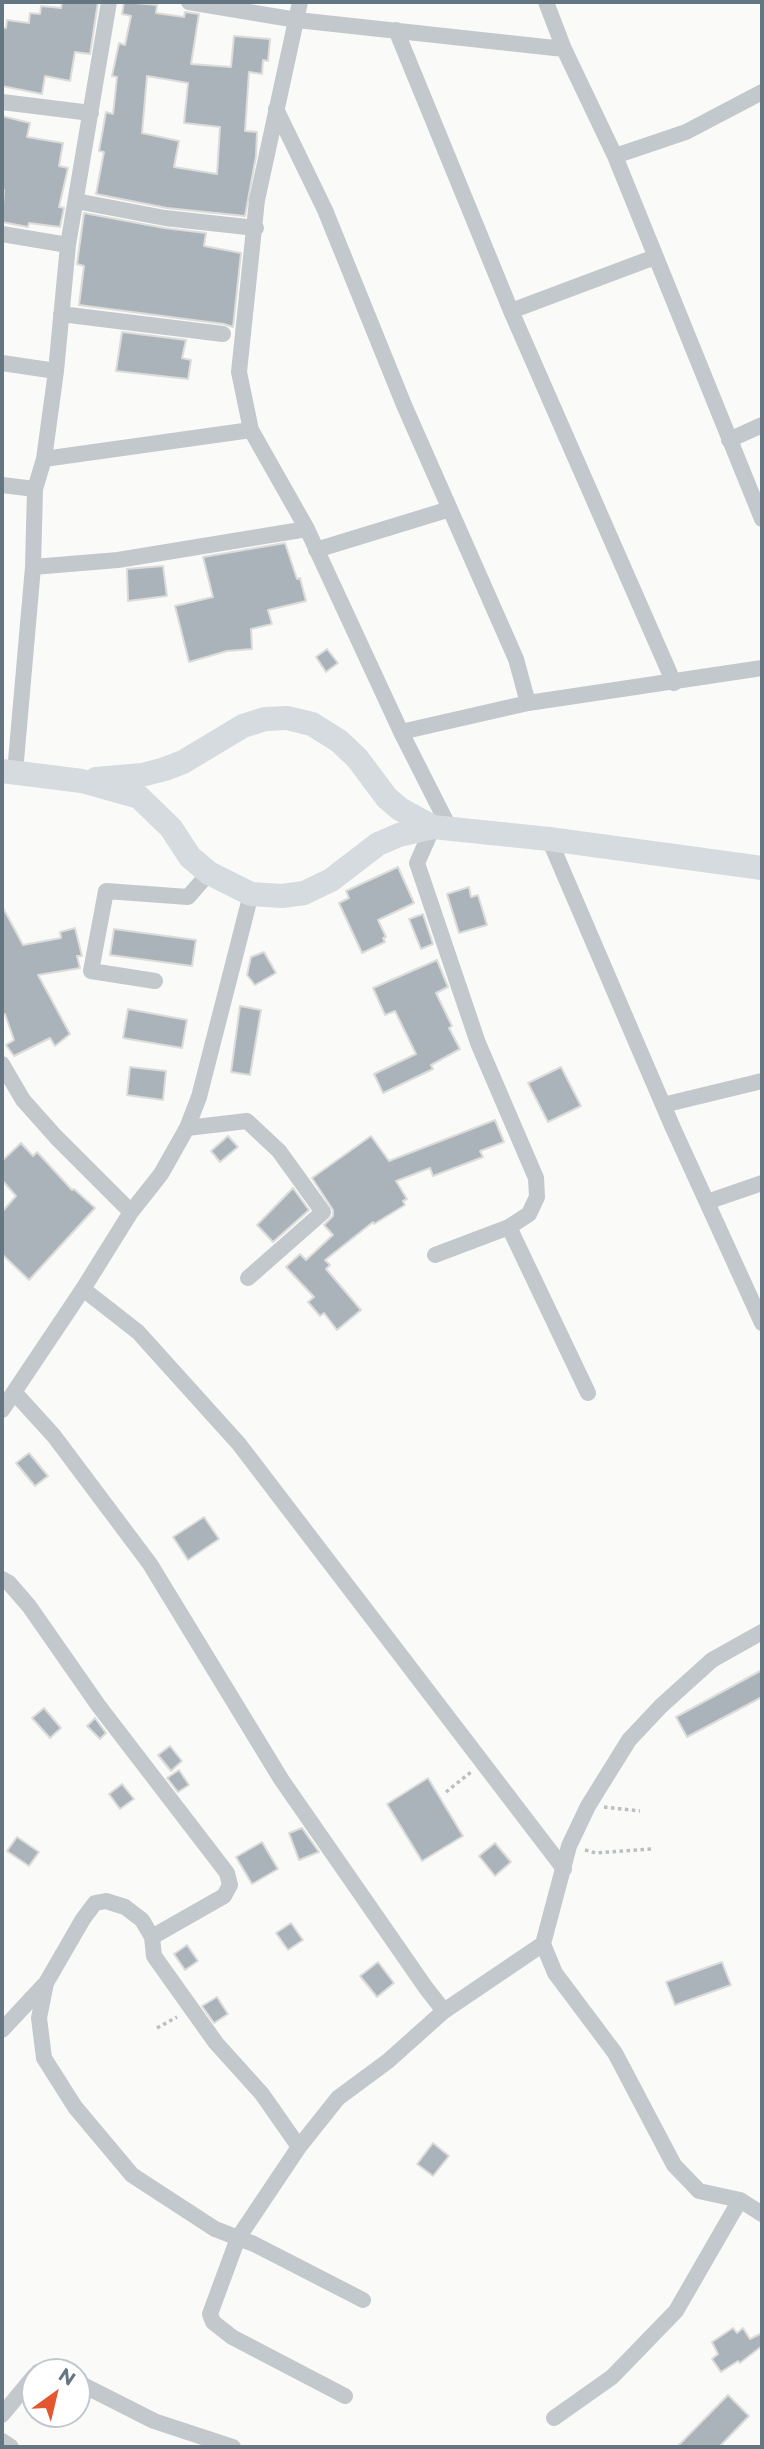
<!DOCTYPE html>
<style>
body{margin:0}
#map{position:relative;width:764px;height:2449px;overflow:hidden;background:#fafaf8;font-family:Montserrat,sans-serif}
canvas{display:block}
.frame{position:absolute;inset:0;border:4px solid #657683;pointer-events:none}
.north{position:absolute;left:21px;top:2358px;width:70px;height:70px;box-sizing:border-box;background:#fff;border:2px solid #c1c8cd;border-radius:50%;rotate:34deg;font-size:19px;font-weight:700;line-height:28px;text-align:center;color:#657683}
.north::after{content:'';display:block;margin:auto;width:24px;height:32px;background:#e4572e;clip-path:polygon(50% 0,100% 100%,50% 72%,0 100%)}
</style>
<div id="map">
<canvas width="764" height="2449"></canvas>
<div class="frame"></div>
<div class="north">N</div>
</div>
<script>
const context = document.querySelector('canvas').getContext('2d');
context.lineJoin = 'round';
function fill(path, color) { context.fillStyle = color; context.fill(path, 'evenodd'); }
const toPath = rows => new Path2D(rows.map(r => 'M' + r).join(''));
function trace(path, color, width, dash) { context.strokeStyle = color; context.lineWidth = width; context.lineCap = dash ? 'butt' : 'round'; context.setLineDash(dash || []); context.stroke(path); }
const building = toPath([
 [62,2,98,2,90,54,75,52,70,81,45,76,42,94,2,86,2,28,6,28,7,20,29,23,30,13,40,14,41,6,61,8,62,2],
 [124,2,157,5,156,13,184,17,185,12,199,14,191,64,231,67,234,36,270,39,268,61,263,60,262,74,249,72,245,131,257,132,256,156,245,216,167,208,96,194,104,152,99,151,106,112,113,114,117,77,112,76,119,43,125,45,131,16,122,14,124,2],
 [147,76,188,83,184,123,220,127,217,174,174,167,179,141,142,133,147,76],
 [2,116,30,123,27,137,63,143,59,166,68,168,59,207,64,208,60,227,29,223,28,227,2,222,4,190,2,190,2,116],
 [84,213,164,228,206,233,204,246,241,253,233,327,224,324,79,305,84,266,77,264,84,213],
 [122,332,186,340,182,358,191,360,188,379,116,371,122,332],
 [285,543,297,579,300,578,306,601,268,610,272,624,251,629,252,649,227,651,189,662,175,606,213,597,203,557,285,543],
 [163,566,167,596,128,601,127,569,163,566],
 [327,649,338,663,326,672,316,657,327,649],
 [398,867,414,903,378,920,386,937,383,938,385,942,362,953,339,903,349,898,346,891,398,867],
 [469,887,471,897,478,895,487,925,459,933,447,894,469,887],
 [2,906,23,945,61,938,60,932,75,928,82,956,77,956,80,968,38,975,70,1034,55,1046,50,1038,14,1056,6,1045,14,1040,5,1014,2,1016,2,906],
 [423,914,433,944,421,949,409,919,423,914],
 [114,929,196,940,192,966,110,955,114,929],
 [264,952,276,973,255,985,247,975,251,957,264,952],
 [437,960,448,987,436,993,452,1026,449,1028,460,1049,431,1065,433,1069,383,1093,374,1074,416,1054,395,1011,385,1015,373,988,437,960],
 [240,1006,261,1010,250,1075,231,1072,240,1006],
 [128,1009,187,1020,182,1048,123,1038,128,1009],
 [130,1067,166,1071,163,1100,127,1095,130,1067],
 [561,1067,581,1106,548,1122,528,1083,561,1067],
 [495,1120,504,1142,480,1151,483,1157,433,1176,430,1168,396,1181,407,1199,403,1201,405,1205,374,1224,373,1222,325,1260,330,1265,326,1269,361,1310,337,1330,324,1313,320,1316,308,1302,314,1297,286,1267,300,1254,306,1260,333,1235,324,1225,333,1216,333,1210,312,1178,371,1136,389,1161,495,1120],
 [228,1136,238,1147,220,1162,211,1151,228,1136],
 [21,1143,33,1156,37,1152,72,1190,74,1189,95,1208,29,1280,2,1254,2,1212,16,1196,2,1180,2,1161,21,1143],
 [293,1188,309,1210,273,1242,257,1225,293,1188],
 [29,1453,48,1476,35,1486,16,1463,29,1453],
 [204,1517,219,1539,188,1560,173,1537,204,1517],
 [762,1670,762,1697,687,1737,676,1717,762,1670],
 [44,1708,61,1728,50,1738,32,1718,44,1708],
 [95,1718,106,1733,100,1739,87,1726,95,1718],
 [170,1746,182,1761,171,1771,158,1755,170,1746],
 [179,1770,189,1785,178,1792,167,1778,179,1770],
 [428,1778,463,1836,422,1861,387,1804,428,1778],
 [122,1784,134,1799,120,1809,109,1794,122,1784],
 [302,1828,319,1852,299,1860,289,1833,302,1828],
 [17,1837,39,1852,29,1866,7,1851,17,1837],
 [262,1842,278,1869,252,1884,236,1857,262,1842],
 [495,1843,511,1862,495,1876,479,1856,495,1843],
 [291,1923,303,1940,288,1950,276,1933,291,1923],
 [187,1945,198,1961,185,1970,174,1954,187,1945],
 [378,1962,394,1983,377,1997,360,1976,378,1962],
 [722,1962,731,1985,675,2005,666,1982,722,1962],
 [217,1997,228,2014,214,2023,202,2006,217,1997],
 [433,2143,449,2156,433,2176,417,2164,433,2143],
 [733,2328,737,2333,743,2328,750,2339,762,2333,762,2346,740,2363,738,2361,721,2372,712,2359,718,2354,712,2342,733,2328],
 [728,2395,749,2416,719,2447,677,2447,728,2395]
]);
const path = toPath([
 [446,1792,471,1772],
 [604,1807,640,1811],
 [585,1850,596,1853,652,1849],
 [157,2028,177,2017]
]);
const minor = toPath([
 [189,2,297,20,564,49],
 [300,2,257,200,239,372,251,430,307,529,401,732,449,827],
 [546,2,564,49,615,156,762,519],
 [396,30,511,311,674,683],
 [2,102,91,113],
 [276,109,325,210,404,405,516,659,528,703],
 [615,156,686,132,762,92],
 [76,201,165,218,256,228],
 [2,234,68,245],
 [511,311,655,257],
 [61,314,223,334],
 [2,363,56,371],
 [729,440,762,425],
 [44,459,251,430],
 [2,485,35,489],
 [316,550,450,509],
 [33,567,118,560,307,529],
 [401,732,528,703,762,668],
 [15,772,33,567,35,489,44,459,56,371,68,245,109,2],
 [433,827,417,863,478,1043,536,1178,537,1197,529,1214,509,1227,435,1255],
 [549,839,673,1128,762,1323],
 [155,981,91,971,106,891,188,897,209,873],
 [2,1064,23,1100,56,1137,131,1212],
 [663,1105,762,1081],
 [187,1128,247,1121,279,1151,323,1212,248,1278],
 [707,1202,762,1183],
 [509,1227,588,1393],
 [83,1289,138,1332,239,1444,564,1869],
 [14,1392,54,1436,150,1564,281,1779,426,1988,444,2011,543,1944],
 [2,1410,83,1289,131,1212,161,1174,187,1128,199,1097,251,894],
 [2,1579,9,1583,29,1606,98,1705,227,1873,230,1885,224,1896,152,1937,154,1956,216,2043,262,2094,299,2147,338,2098,388,2061,444,2011],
 [762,1632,712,1660,661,1706,629,1740,588,1806,569,1846,543,1944,555,1973,615,2053,674,2165,699,2191,740,2200,762,2214],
 [152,1937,142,1920,125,1907,106,1901,95,1903,83,1919,46,1983,39,2018,44,2058,75,2107,132,2175,215,2229,254,2244,363,2300],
 [2,2030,44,1985],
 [299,2147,238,2238,210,2314,213,2322,232,2337,345,2396],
 [38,2372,58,2372],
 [77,2382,154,2421,233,2447],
 [2,2415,35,2375],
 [554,2418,612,2377,676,2311,740,2200],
 [2,2441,11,2447]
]);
const trunk = toPath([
 [2,771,82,781,139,797,171,828,190,857,209,873,251,894,282,896,304,893,331,880,378,844,399,835,433,827,549,839,762,868],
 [96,779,142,775,165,769,183,762,243,726,265,719,287,718,312,724,339,741,357,758,387,798,400,809,433,827]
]);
fill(building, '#aab3b9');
trace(building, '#dcdcda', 2);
trace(path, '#bbbfc2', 3.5, [3.5, 3.5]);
trace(minor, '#c3c8cc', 16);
trace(trunk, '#d6dbdf', 24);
</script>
